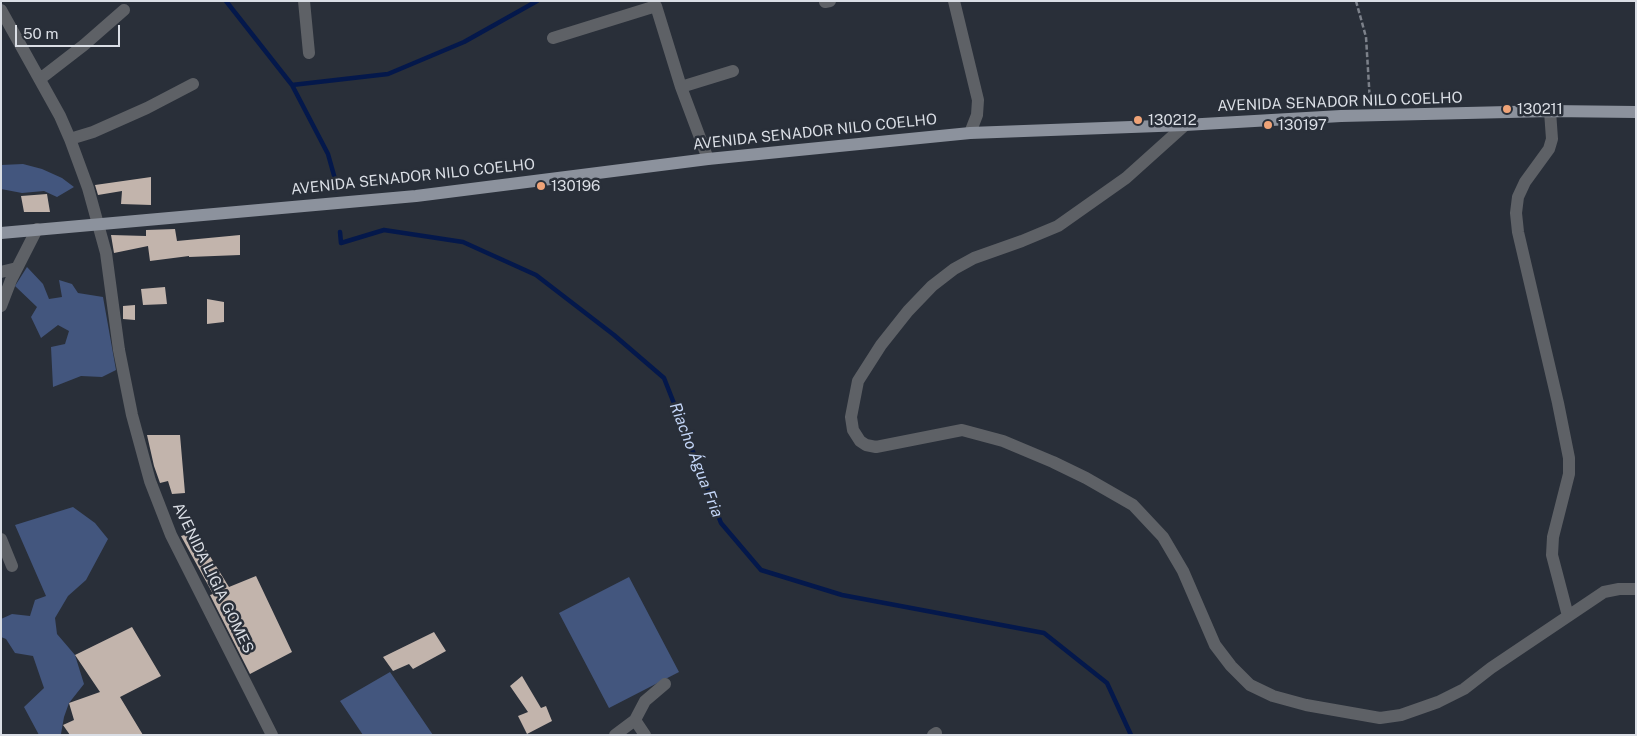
<!DOCTYPE html>
<meta charset="utf-8">
<style>
body{margin:0}
#map{position:relative;width:1637px;height:736px;overflow:hidden;background:#292f39;font-family:"Public Sans",sans-serif}
canvas{display:block}
.frame{position:absolute;inset:0;border:2px solid #dadee5;pointer-events:none}
.scale{position:absolute;left:15px;top:25px;width:105px;height:22px;box-sizing:border-box;border:2px solid #dadee5;border-top:0;padding-left:6px;font-size:15px;line-height:18px;white-space:nowrap;color:#dadee5;-webkit-text-stroke:4px #292f39;paint-order:stroke}
</style>
<div id="map">
<canvas width="1637" height="736"></canvas>
<div class="frame"></div>
<div class="scale">50 m</div>
</div>
<script>
const context = document.querySelector('canvas').getContext('2d');
context.lineJoin = 'round';
function fill(path, color) { context.fillStyle = color; context.fill(path, 'evenodd'); }
const toPath = rows => new Path2D(rows.map(r => 'M' + r).join(''));
function trace(path, color, width, dash) { context.strokeStyle = color; context.lineWidth = width; context.lineCap = dash ? 'butt' : 'round'; context.setLineDash(dash || []); context.stroke(path); }
function drawText(font, color, halo, rows, align = 'center') {
  context.font = font + ' "Public Sans",sans-serif'; context.lineWidth = 5; context.setLineDash([]); context.textBaseline = 'middle'; context.strokeStyle = halo; context.fillStyle = color; for (const [text, x, y, turn = 0] of rows) {
    context.save(); context.translate(x, y); context.rotate((+turn || 0) * Math.PI / 180); context.textAlign = isNaN(turn) ? turn : align; if (halo) context.strokeText(text, 0, 0); context.fillText(text, 0, 0); context.restore();
  }
}
const green = toPath([
 [23,164,42,169,62,178,74,187,57,197,44,191,22,193,1,189,1,165],
 [27,267,43,284,49,299,62,297,59,280,72,284,78,293,103,297,116,370,102,377,81,376,53,387,51,347,65,344,69,331,58,325,41,338,31,317,37,307,15,286],
 [73,507,95,523,108,539,86,580,68,596,55,618,57,634,75,655,84,684,69,703,64,717,61,734,39,735,24,707,44,688,33,656,15,653,6,639,1,637,1,619,12,614,30,616,35,600,46,596,15,525],
 [629,577,679,672,609,708,559,613],
 [390,672,433,735,363,735,340,701]
]);
const stream = toPath([
 [226,1,292,85,328,154,335,179,336,190],
 [292,85,388,74,464,42,537,1],
 [340,232,341,243,384,230,463,242,536,275,614,335,664,378,721,523,761,570,842,595,1044,633,1107,683,1131,735]
]);
const building = toPath([
 [151,177,151,205,121,204,122,191,98,195,95,185],
 [47,194,50,212,24,212,21,196],
 [175,229,177,241,240,235,240,255,189,257,189,256,150,261,148,246,114,253,111,235,146,236,146,230],
 [165,287,167,304,143,305,141,289],
 [207,299,224,302,224,322,207,324],
 [135,305,135,320,123,319,123,306],
 [147,435,180,435,185,493,172,494,168,481,160,483,154,466],
 [195,532,229,587,256,576,292,652,250,674,210,595,213,594,181,536],
 [132,627,161,676,120,697,143,735,70,735,63,725,74,720,69,703,100,692,75,655],
 [434,632,446,651,413,669,409,664,393,671,383,657],
 [522,676,541,708,546,706,552,721,527,734,518,716,528,712,510,686]
]);
const path = toPath([
 [1356,1,1366,37,1370,102]
]);
const minor = toPath([
 [304,1,309,53],
 [954,1,978,100,977,115,970,133],
 [825,2,830,1],
 [1,10,60,116,70,139,88,188,106,253,119,350,132,415,150,481,171,535,272,735],
 [553,38,656,6,681,87,708,159],
 [40,79,84,45,124,10],
 [681,87,733,71],
 [1550,111,1552,139,1549,149,1525,182,1518,197,1516,213,1518,232,1558,403,1569,458,1569,474,1553,537,1552,555,1568,616],
 [1185,125,1126,178,1058,226,1022,241,974,258,954,269,932,286,908,311,881,345,858,381,851,417,853,430,860,441,866,445,876,447,962,430,1003,441,1053,462,1086,478,1133,505,1163,537,1183,571,1215,645,1231,666,1250,685,1273,696,1306,705,1380,718,1401,715,1438,702,1464,689,1491,668,1604,592,1619,589,1636,589],
 [70,139,93,132,147,108,193,84],
 [1,272,17,268],
 [1,306,11,280,37,229],
 [1,539,12,566],
 [635,720,645,735],
 [615,735,635,720,645,701,665,684],
 [933,735,936,733]
]);
const major = toPath([
 [1,233,416,196,708,159,970,133,1185,125,1341,116,1550,111,1636,112]
]);
const markers = [
 [1507,109,5,"#efa377"],
 [1138,120,5,"#efa377"],
 [1268,125,5,"#efa377"],
 [541,186,5,"#efa377"]
];
const streetNames = [
 ["AVENIDA SENADOR NILO COELHO",1340,102,-2],
 ["AVENIDA SENADOR NILO COELHO",815,132,-6],
 ["AVENIDA SENADOR NILO COELHO",413,177,-6],
 ["AVENIDA LIGIA GOMES",213,578,64]
];
const poiNames = [
 ["130211",1517,109],
 ["130212",1148,120],
 ["130197",1278,125],
 ["130196",551,186]
];
const waterNames = [
 ["Riacho Água Fria",696,460,69]
];
fill(green, '#43567e');
trace(stream, '#04184b', 4.5);
fill(building, '#c2b4ac');
trace(path, '#7c818a', 2.5, [5, 2.5]);
trace(minor, '#5e6166', 12);
trace(major, '#8c929d', 12);
for (const [x, y, r, color] of markers) { const dot = new Path2D(); dot.arc(x, y, r, 0, 2 * Math.PI); context.fillStyle = color; context.fill(dot); trace(dot, '#292f39', 2); }
drawText('15px', '#dadee5', '#292f39', streetNames);
drawText('15px', '#dadee5', '#292f39', poiNames, 'left');
drawText('italic 16px', '#c3d5f7', '#292f39', waterNames);
</script>
